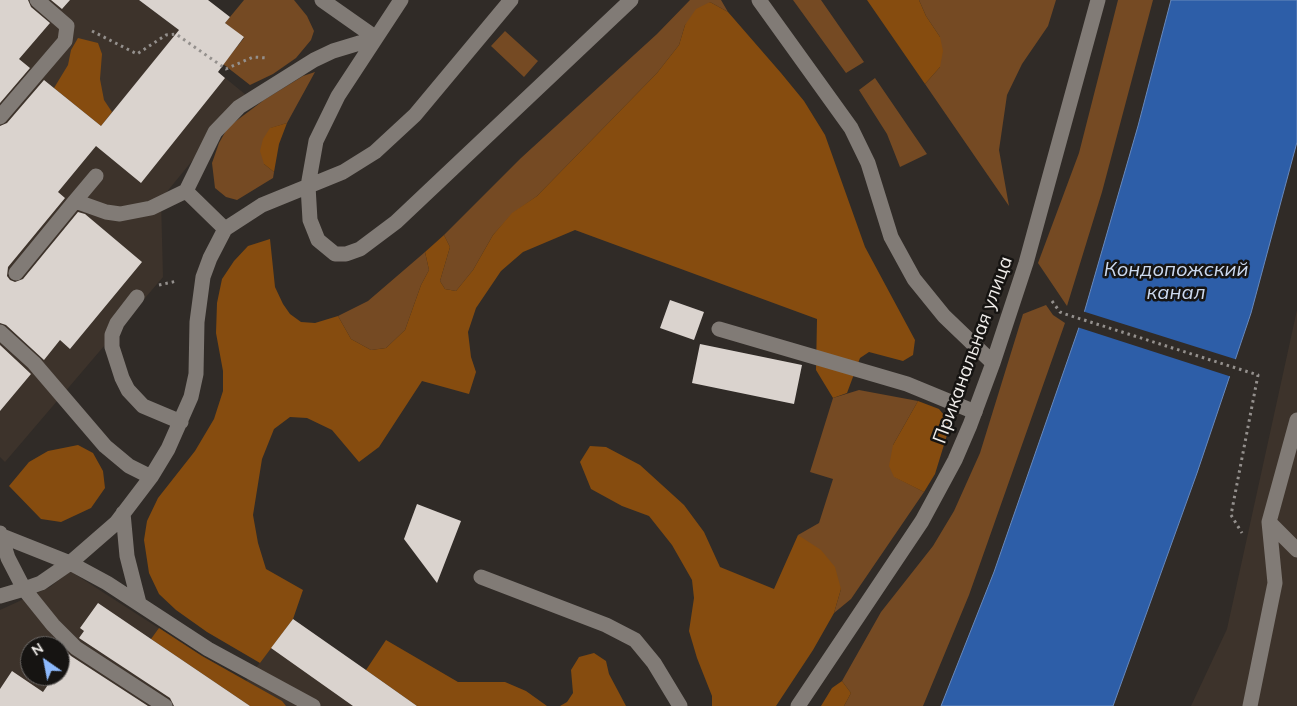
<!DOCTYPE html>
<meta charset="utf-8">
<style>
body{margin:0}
#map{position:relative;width:1297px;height:706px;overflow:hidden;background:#302b27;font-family:Mulish,sans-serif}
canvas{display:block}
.north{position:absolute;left:20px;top:636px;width:50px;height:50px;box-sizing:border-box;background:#161412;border:1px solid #6e6b69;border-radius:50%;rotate:327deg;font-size:14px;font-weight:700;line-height:20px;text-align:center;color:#f1eeeb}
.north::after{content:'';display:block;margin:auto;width:18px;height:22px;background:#8db9fc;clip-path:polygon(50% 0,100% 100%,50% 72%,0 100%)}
</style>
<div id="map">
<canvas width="1297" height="706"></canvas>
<div class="north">N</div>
</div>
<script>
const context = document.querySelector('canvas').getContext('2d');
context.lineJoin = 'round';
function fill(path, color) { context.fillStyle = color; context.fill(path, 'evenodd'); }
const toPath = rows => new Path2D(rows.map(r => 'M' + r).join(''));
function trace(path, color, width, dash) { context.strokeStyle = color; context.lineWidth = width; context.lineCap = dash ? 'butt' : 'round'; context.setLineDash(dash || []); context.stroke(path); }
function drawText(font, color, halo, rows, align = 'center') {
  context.font = font + ' Mulish,sans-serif'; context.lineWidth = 5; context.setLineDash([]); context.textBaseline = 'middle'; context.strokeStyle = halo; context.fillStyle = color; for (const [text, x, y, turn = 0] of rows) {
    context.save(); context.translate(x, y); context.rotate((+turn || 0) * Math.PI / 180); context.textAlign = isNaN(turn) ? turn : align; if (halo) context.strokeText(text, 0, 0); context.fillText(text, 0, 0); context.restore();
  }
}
const built = toPath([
 [0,0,139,0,179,30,174,36,246,95,161,199,163,277,5,462,0,457],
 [1297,310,1297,706,1191,706,1227,629],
 [70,571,202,656,246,681,293,619,417,706,0,706,0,610,50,587],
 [30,646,60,646,60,676,30,676]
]);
const green = toPath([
 [244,0,294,0,307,16,314,31,311,40,296,58,273,74,250,85,223,64,244,38,225,23],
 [690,0,721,0,728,12,710,2,685,25,679,45,657,73,537,196,512,214,493,235,473,270,456,291,445,289,440,281,450,247,444,235,521,158,657,34],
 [793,0,821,0,864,62,846,73],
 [919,0,1056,0,1048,26,1022,64,1007,95,999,150,1009,206,925,84,940,67,940,37,926,16],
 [1118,0,1153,0,1102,192,1067,306,1038,263,1079,153],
 [505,31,538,61,524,77,491,46],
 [315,72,287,123,271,128,264,164,274,172,273,178,237,200,226,197,215,188,212,163,219,143,228,127,264,100,303,76],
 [875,78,927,154,900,167,887,134,859,90],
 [425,252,429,270,421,285,405,330,386,348,371,350,351,339,338,316,368,301],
 [1046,305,1053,315,1065,323,969,595,923,706,844,706,851,693,842,681,881,612,933,546,954,511,980,453,1023,314],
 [859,390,918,401,893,445,895,477,924,492,851,599,834,613,841,589,798,535,819,523,833,479,810,472,833,398]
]);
const forest = toPath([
 [867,0,919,0,926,16,940,37,943,51,940,67,925,84],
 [710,2,728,12,781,73,804,101,825,135,865,247,915,340,913,355,903,361,869,352,860,358,847,393,833,398,816,370,817,319,575,230,523,252,501,271,476,308,468,332,471,357,476,372,469,394,422,381,379,447,359,462,332,430,307,418,290,417,274,429,262,459,253,515,258,543,266,569,303,590,293,619,260,663,207,632,176,610,159,594,149,573,144,540,147,521,158,498,195,451,214,419,223,391,223,371,216,333,217,303,222,279,234,261,248,246,270,239,275,287,283,304,290,314,301,322,315,323,338,316,351,339,371,350,386,348,405,330,421,285,429,270,425,252,444,235,450,247,440,281,445,289,456,291,473,270,493,235,512,213,537,196,657,73,679,45,685,25,696,9],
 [78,38,98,43,102,54,100,79,104,100,112,112,101,126,54,88,68,65,71,50],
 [287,123,279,144,274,172,264,164,260,151,263,139,270,128],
 [918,401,939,409,948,420,947,435,935,474,924,492,894,477,889,466,893,445],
 [78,445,93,453,103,471,105,488,91,508,61,522,41,519,9,486,29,462,48,451],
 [590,446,606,447,640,465,684,505,704,532,720,567,774,589,798,535,821,550,835,567,841,589,834,613,813,650,776,706,712,706,712,696,697,658,689,631,694,598,692,580,672,545,649,516,622,506,591,489,580,462],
 [159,628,202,656,282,701,286,706,250,706,151,639],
 [386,640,458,682,505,682,526,691,547,706,417,706,366,670],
 [594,653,606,661,609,674,626,706,560,706,567,702,573,693,571,670,579,657],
 [842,681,851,693,844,706,821,706,832,688]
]);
const water = toPath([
 [1171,0,1297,0,1297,142,1251,313,1197,473,1113,706,941,706,994,572,1084,313,1138,126,1171,0]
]);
const pier = toPath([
 [1082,311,1238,360,1232,377,1077,327]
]);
const building = toPath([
 [0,0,28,0,31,7,50,23,19,59,30,68,0,103],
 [51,0,70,0,62,9],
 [139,0,208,0,230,17,225,23,244,37,218,72,225,78,141,183,96,146,58,192,65,198,8,267,7,276,10,280,15,282,23,279,78,212,85,214,142,262,70,349,60,340,44,360,6,325,0,323,0,126,7,123,44,80,101,126,179,30],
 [670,300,704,312,694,340,660,328],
 [700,344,802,365,794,404,692,383],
 [0,345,31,374,0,411],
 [417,504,461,521,437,583,404,539],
 [98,603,151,639,250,706,174,706,170,698,79,638,84,631,80,628],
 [293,619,366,670,417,706,353,706,271,648],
 [69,654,71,656,148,706,0,706,0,689,12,671,43,692,54,676,60,676,60,667]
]);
const path = toPath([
 [92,31,137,54,166,35,176,34,226,69,253,57,267,58],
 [159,285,177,281],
 [1052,301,1060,312,1065,314,1258,375,1231,515,1242,533]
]);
const lane = toPath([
 [401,0,338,96,316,141,308,186,310,220,318,240,335,254,346,254,360,249,396,222,631,0],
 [0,117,65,41,67,26,37,0],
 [75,201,96,176],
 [225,229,262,205,343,172,375,152,415,115,511,0],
 [16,273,75,201,106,212,120,214,151,208,186,191,215,132,239,107,314,60,333,51,376,38,322,0],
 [137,297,117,323,112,335,112,347,122,378,128,390,143,406,181,422],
 [719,329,907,384,975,412],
 [0,332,34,363,105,446,129,466,151,477],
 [123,513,127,556,139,603],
 [1269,522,1297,550],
 [0,533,8,558,24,589,41,583,70,563,116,523,151,477,168,449,191,397,196,374,197,322,203,277,210,258,225,229,186,191],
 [2,536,70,563,107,583,208,649,313,706],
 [481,577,606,625,635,640,654,663,680,706],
 [0,596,24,589,53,625,76,648,165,706],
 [1250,706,1275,583,1269,522,1297,420]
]);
const street = toPath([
 [759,0,851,128,868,163,891,237,914,279,944,316,993,363],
 [798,706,922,521,955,460,970,425,993,363,1026,263,1098,0]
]);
const streetNames = [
 ["Приканальная улица",973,350,-70]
];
const waterNames = [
 ["Кондопожский",1176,270],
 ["канал",1176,293]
];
fill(built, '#3d332b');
fill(green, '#754a23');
fill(forest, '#864c0f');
fill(water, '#2d5ea8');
trace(water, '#6889bc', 1);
fill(pier, '#302b27');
fill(building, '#dad3ce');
trace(path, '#94908d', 3, [2.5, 4]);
trace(lane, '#817b76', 15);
trace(street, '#817b76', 15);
drawText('19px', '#f1eeeb', '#161412', streetNames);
drawText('italic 20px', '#cbd8ed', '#161412', waterNames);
</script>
